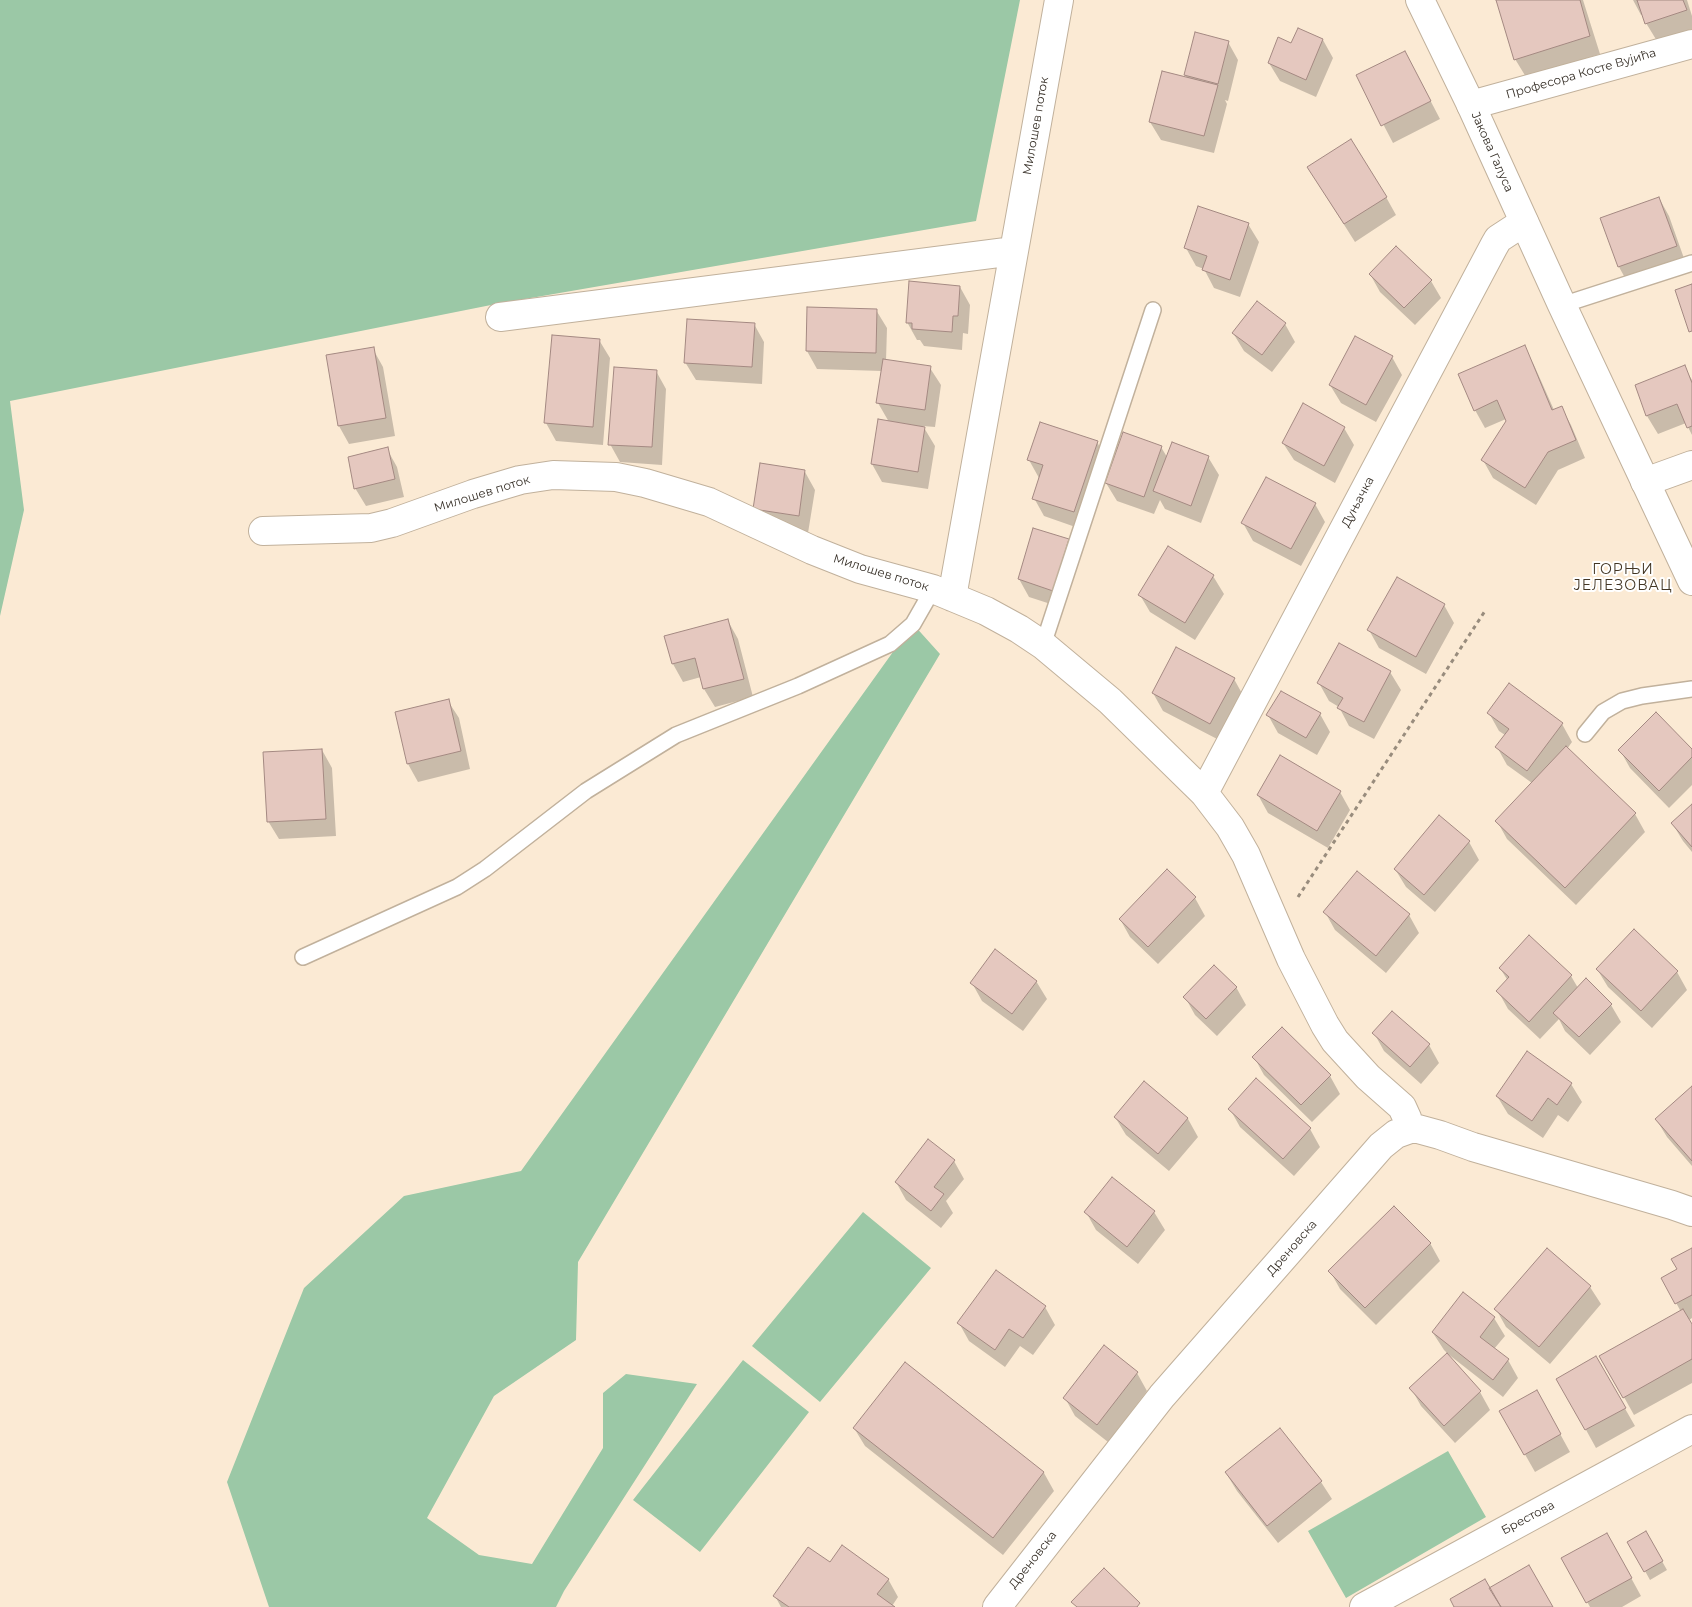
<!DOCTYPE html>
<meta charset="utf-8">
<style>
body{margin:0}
canvas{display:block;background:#fbead4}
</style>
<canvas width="1692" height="1607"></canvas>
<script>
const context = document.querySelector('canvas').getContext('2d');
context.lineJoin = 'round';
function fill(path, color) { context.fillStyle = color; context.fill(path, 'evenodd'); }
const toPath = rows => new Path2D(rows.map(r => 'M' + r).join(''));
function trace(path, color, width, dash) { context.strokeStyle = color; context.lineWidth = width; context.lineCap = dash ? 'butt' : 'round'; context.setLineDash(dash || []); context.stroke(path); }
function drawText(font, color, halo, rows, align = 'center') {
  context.font = font + ' Montserrat,sans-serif'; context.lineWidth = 4; context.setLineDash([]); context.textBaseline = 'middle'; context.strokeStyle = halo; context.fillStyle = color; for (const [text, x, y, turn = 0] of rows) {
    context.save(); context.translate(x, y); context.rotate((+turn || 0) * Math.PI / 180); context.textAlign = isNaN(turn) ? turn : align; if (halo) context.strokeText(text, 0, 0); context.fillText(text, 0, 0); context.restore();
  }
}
const green = toPath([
 [0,0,1020,0,976,221,496,304,10,401,24,510,0,616],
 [913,624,940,654,578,1262,576,1340,494,1396,427,1518,479,1555,532,1564,603,1448,603,1393,626,1374,697,1384,564,1591,556,1607,269,1607,227,1482,304,1288,404,1196,521,1171],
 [863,1212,931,1268,820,1402,752,1346],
 [743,1360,809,1412,700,1552,633,1500],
 [1448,1451,1486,1517,1346,1598,1308,1531]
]);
const shadow = toPath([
 [1497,0,1583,0,1600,54,1526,77,1515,59],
 [1633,0,1687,0,1692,16,1692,29,1657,41,1646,23,1644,15,1641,15],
 [1323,40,1333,58,1316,97,1280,81,1269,63,1292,44],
 [1228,42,1238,60,1228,101,1225,100,1227,104,1214,153,1161,140,1150,122,1187,78,1185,75],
 [1405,52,1440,119,1393,143,1358,76],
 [1319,185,1386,197,1396,215,1355,242],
 [1659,198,1669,216,1686,264,1629,285,1619,267,1602,219],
 [1248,224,1259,242,1240,297,1214,288,1204,269,1196,266,1186,248],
 [1370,274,1431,281,1441,298,1415,325,1380,292],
 [960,287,970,305,968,334,963,333,962,350,924,346,920,340,917,340,907,322],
 [1257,303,1285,324,1295,342,1272,372,1244,351,1233,333],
 [808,309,876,310,887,328,886,361,930,368,941,385,935,427,923,426,935,446,928,489,882,482,872,464,889,422,878,403,882,371,817,369,807,351],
 [754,324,764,342,762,384,696,380,685,362],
 [599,340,610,358,603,445,556,441,546,423],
 [1524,347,1534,365,1554,410,1561,407,1571,425,1585,458,1558,470,1536,505,1493,478,1483,460,1507,421,1506,419,1485,428,1475,410],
 [373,349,383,367,395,436,349,444,339,426,327,356],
 [1392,357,1402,375,1376,422,1341,403,1330,385],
 [1684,367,1692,380,1692,435,1686,423,1658,434,1647,416,1636,386],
 [656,371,666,389,662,465,620,462,610,444],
 [1344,428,1354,445,1335,483,1294,460,1283,443],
 [1097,442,1107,460,1084,530,1044,516,1034,498,1039,478,1029,460],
 [1161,447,1167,457,1208,457,1219,475,1201,523,1165,509,1160,500,1154,514,1117,501,1106,483],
 [387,449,397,467,404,497,366,506,355,488],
 [805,472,815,490,808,533,754,508],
 [1315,504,1325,522,1301,566,1253,541,1243,523],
 [1069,540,1079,558,1063,608,1029,597,1019,579],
 [1213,576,1224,594,1195,640,1150,612,1140,595],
 [1444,605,1454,623,1426,674,1379,648,1369,630],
 [728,621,738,639,753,697,715,707,704,689,701,677,683,682,673,664,666,637],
 [1340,645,1390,672,1401,690,1374,739,1349,726,1339,707,1329,701,1319,683],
 [1234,679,1244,697,1221,741,1163,711,1153,693],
 [448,701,459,718,470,769,418,782,408,764],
 [1489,713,1562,724,1572,742,1567,749,1635,814,1645,832,1576,905,1507,839,1497,821,1532,783,1507,765,1497,747,1505,735,1499,731],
 [1320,714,1330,732,1317,755,1278,733,1268,715],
 [322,750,332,768,336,836,279,839,268,821],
 [1620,750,1692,751,1692,785,1669,808,1630,768],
 [1340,792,1350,810,1328,848,1268,813,1258,795],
 [1692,805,1692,852,1683,841,1672,823],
 [1469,842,1479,860,1435,912,1406,887,1395,869],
 [1195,898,1205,916,1158,964,1130,937,1120,919],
 [1325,912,1409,915,1419,933,1386,973,1335,930],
 [1529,937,1571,976,1578,988,1611,1005,1621,1022,1590,1055,1565,1031,1559,1019,1540,1039,1508,1009,1498,991,1508,981,1500,968],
 [1597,969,1677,972,1687,990,1652,1028,1608,987],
 [1036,981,1047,999,1023,1031,982,1001,972,983],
 [1236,987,1246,1005,1217,1036,1195,1015,1185,997],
 [1374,1033,1429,1045,1439,1063,1421,1084,1384,1051],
 [1254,1057,1330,1076,1340,1094,1312,1122,1264,1075],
 [1144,1083,1188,1119,1198,1137,1169,1171,1126,1135,1115,1117],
 [1571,1084,1582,1102,1568,1122,1558,1115,1543,1138,1508,1114,1497,1096],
 [1692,1087,1692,1166,1667,1137,1656,1119],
 [1230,1109,1310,1129,1320,1147,1294,1176,1240,1127],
 [954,1161,964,1179,946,1201,953,1213,941,1228,906,1200,896,1182],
 [1112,1179,1154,1212,1165,1230,1138,1264,1096,1230,1086,1212],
 [1430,1243,1440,1261,1376,1325,1340,1289,1330,1271],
 [1692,1249,1692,1318,1689,1320,1692,1326,1692,1383,1634,1415,1601,1356,1681,1312,1663,1278,1679,1270],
 [1590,1287,1601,1304,1550,1364,1506,1327,1496,1309],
 [1464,1294,1494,1318,1505,1336,1494,1349,1508,1360,1518,1378,1503,1397,1448,1354,1447,1355,1480,1392,1490,1410,1455,1443,1421,1406,1411,1388,1448,1354,1444,1350,1433,1333],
 [1045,1307,1055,1325,1033,1355,1020,1346,1005,1367,969,1341,959,1323],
 [1596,1358,1635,1426,1596,1448,1558,1379],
 [905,1364,1044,1473,1054,1491,1003,1555,865,1446,854,1428],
 [1137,1373,1147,1391,1108,1442,1075,1416,1065,1398],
 [1547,1410,1570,1452,1535,1472,1501,1412],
 [1226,1473,1321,1482,1332,1499,1278,1543,1237,1491],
 [1646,1533,1667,1570,1650,1580,1629,1542],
 [1607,1534,1641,1596,1622,1607,1590,1607,1563,1559],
 [830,1564,888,1579,898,1597,892,1606,893,1607,781,1607,775,1596]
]);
const building = toPath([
 [1496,0,1580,0,1590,36,1514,60,1496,0],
 [1637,0,1683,0,1687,10,1645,24,1637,0],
 [1298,28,1323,39,1306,80,1268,63,1278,37,1291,43,1298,28],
 [1195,32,1229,41,1218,84,1184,75,1195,32],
 [1405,51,1431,101,1381,126,1356,75,1405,51],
 [1162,71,1218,85,1204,136,1149,122,1162,71],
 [1351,139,1387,197,1344,224,1307,167,1351,139],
 [1659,197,1677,246,1618,267,1600,218,1659,197],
 [1198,206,1249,223,1230,280,1202,270,1207,256,1184,248,1198,206],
 [1396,246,1432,280,1404,308,1369,274,1396,246],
 [909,281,960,286,958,316,953,316,952,332,912,329,912,323,906,323,909,281],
 [1692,284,1692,331,1689,332,1675,290,1692,284],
 [1257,301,1286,323,1262,355,1232,333,1257,301],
 [807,307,877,309,876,353,806,351,807,307],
 [687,319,755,323,752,367,684,363,687,319],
 [552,335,600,339,593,427,544,423,552,335],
 [1355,336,1393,356,1366,405,1329,385,1355,336],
 [1525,345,1552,410,1562,406,1576,440,1548,452,1525,488,1481,460,1506,421,1497,400,1474,411,1458,374,1525,345],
 [374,347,386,418,338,426,326,355,374,347],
 [883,359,931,366,925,410,876,403,883,359],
 [1685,365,1692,383,1692,426,1687,428,1677,404,1646,416,1635,385,1685,365],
 [614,367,657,370,652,447,608,445,614,367],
 [1303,403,1345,427,1324,466,1282,443,1303,403],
 [878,419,925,427,918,472,871,464,878,419],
 [1040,422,1098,441,1074,512,1032,499,1043,465,1027,460,1040,422],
 [1123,432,1162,446,1144,497,1105,483,1123,432],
 [1172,442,1209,456,1191,506,1153,491,1172,442],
 [388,447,395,479,354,489,348,457,388,447],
 [760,463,805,470,799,516,753,509,760,463],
 [1266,477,1316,503,1291,549,1241,523,1266,477],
 [1033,528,1069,539,1053,591,1018,579,1033,528],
 [1168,546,1214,575,1185,623,1138,595,1168,546],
 [1397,577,1445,604,1416,657,1367,630,1397,577],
 [728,619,744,679,703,689,695,658,672,664,664,636,728,619],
 [1339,643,1391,671,1364,722,1337,708,1343,698,1317,683,1339,643],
 [1176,647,1235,678,1210,724,1152,693,1176,647],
 [1509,683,1563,723,1527,771,1495,747,1509,729,1487,713,1509,683],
 [1281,691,1321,713,1306,738,1266,715,1281,691],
 [449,699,461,751,407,764,395,712,449,699],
 [1656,712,1692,749,1692,757,1659,791,1618,750,1656,712],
 [1566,746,1636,813,1565,888,1495,821,1566,746],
 [322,749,326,819,267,822,263,752,322,749],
 [1280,755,1341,791,1317,831,1257,795,1280,755],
 [1692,804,1692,847,1671,823,1692,804],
 [1439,815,1470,841,1424,895,1394,869,1439,815],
 [1167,869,1196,897,1148,947,1119,919,1167,869],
 [1357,871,1410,914,1376,956,1323,912,1357,871],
 [1634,929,1678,971,1641,1011,1596,969,1634,929],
 [1529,935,1572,975,1529,1022,1496,991,1509,977,1499,968,1529,935],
 [995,949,1037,981,1012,1014,970,983,995,949],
 [1214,965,1237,987,1206,1019,1183,997,1214,965],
 [1586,978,1612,1004,1579,1037,1553,1013,1586,978],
 [1392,1011,1430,1044,1410,1067,1372,1033,1392,1011],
 [1282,1027,1331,1075,1301,1105,1252,1057,1282,1027],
 [1527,1051,1572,1083,1557,1105,1548,1098,1532,1121,1496,1096,1527,1051],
 [1256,1078,1311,1128,1283,1159,1228,1109,1256,1078],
 [1144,1081,1188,1118,1158,1154,1114,1117,1144,1081],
 [1692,1086,1692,1161,1655,1119,1692,1086],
 [928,1139,955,1160,934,1187,944,1194,931,1211,895,1182,928,1139],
 [1112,1177,1155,1211,1127,1247,1084,1212,1112,1177],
 [1394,1206,1431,1243,1365,1308,1328,1271,1394,1206],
 [1547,1248,1591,1286,1539,1347,1494,1309,1547,1248],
 [1692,1248,1692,1295,1675,1304,1661,1278,1677,1269,1671,1259,1692,1248],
 [996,1270,1046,1306,1023,1338,1009,1329,995,1350,957,1323,996,1270],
 [1463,1292,1495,1317,1480,1337,1509,1359,1493,1380,1432,1332,1463,1292],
 [1683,1309,1692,1324,1692,1359,1623,1398,1599,1356,1683,1309],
 [1104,1345,1138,1372,1097,1425,1063,1398,1104,1345],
 [1447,1353,1481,1391,1444,1426,1409,1388,1447,1353],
 [1596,1356,1626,1408,1585,1430,1556,1379,1596,1356],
 [905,1362,1044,1472,993,1538,853,1428,905,1362],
 [1537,1390,1561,1434,1524,1455,1499,1411,1537,1390],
 [1280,1428,1322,1481,1267,1526,1225,1472,1280,1428],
 [1646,1531,1663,1561,1644,1572,1627,1542,1646,1531],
 [1607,1533,1632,1578,1586,1603,1561,1558,1607,1533],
 [842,1545,889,1579,877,1594,895,1607,789,1607,773,1596,808,1547,830,1562,842,1545],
 [1529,1565,1553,1607,1501,1607,1489,1588,1529,1565],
 [1104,1568,1140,1603,1137,1607,1077,1607,1071,1602,1104,1568],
 [1485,1579,1501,1607,1454,1607,1450,1599,1485,1579]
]);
const path = toPath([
 [1298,897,1485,611]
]);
const lane = toPath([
 [1562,305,1692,263],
 [1043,645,1153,310],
 [1585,734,1603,712,1622,701,1642,696,1692,689],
 [303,957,457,887,485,869,586,791,676,735,798,686,890,644,913,624,933,589]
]);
const street = toPath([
 [1471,105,1692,44],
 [500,317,1014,251],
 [1645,482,1692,465],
 [263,531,371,528,392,523,473,494,520,480,553,475,616,477,645,483,709,502,812,550,860,569,933,589,986,611,1019,629,1043,645,1110,701,1204,793,1230,827,1246,855,1291,959,1325,1025,1335,1041,1368,1077,1402,1107,1407,1118,1410,1129],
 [952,597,1059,0],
 [1204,793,1494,246,1498,239,1524,222],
 [997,1607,1162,1396,1381,1146,1396,1134,1410,1129,1418,1129,1440,1135,1473,1147,1672,1205,1692,1212],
 [1364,1607,1692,1429]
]);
const secondary = toPath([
 [1420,0,1471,105,1562,305,1692,581]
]);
const streetNames = [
 ["Професора Косте Вујића",1581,74,-16],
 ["Милошев поток",1036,126,-80],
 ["Јакова Галуса",1492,152,66],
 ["Милошев поток",482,494,-17],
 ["Дуњачка",1358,502,-62],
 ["Милошев поток",881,573,17],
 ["Дреновска",1292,1248,-49],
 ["Брестова",1528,1518,-28],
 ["Дреновска",1033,1560,-52]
];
const neighbourhoodNames = [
 ["ГОРЊИ",1623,570],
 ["ЈЕЛЕЗОВАЦ",1623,586]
];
fill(green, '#9bc8a6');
fill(shadow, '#0003');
fill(building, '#e5c8bf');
trace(building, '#a48982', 1);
trace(lane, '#c1b19c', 18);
trace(street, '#c1b19c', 30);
trace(secondary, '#c1b19c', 30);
trace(path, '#988c7d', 3, [4, 4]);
trace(lane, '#fff', 15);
trace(street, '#fff', 28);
trace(secondary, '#fff', 28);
drawText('12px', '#362f27', '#fff', streetNames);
context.letterSpacing = '1px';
drawText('14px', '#433624', '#fff', neighbourhoodNames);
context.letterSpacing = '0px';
</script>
